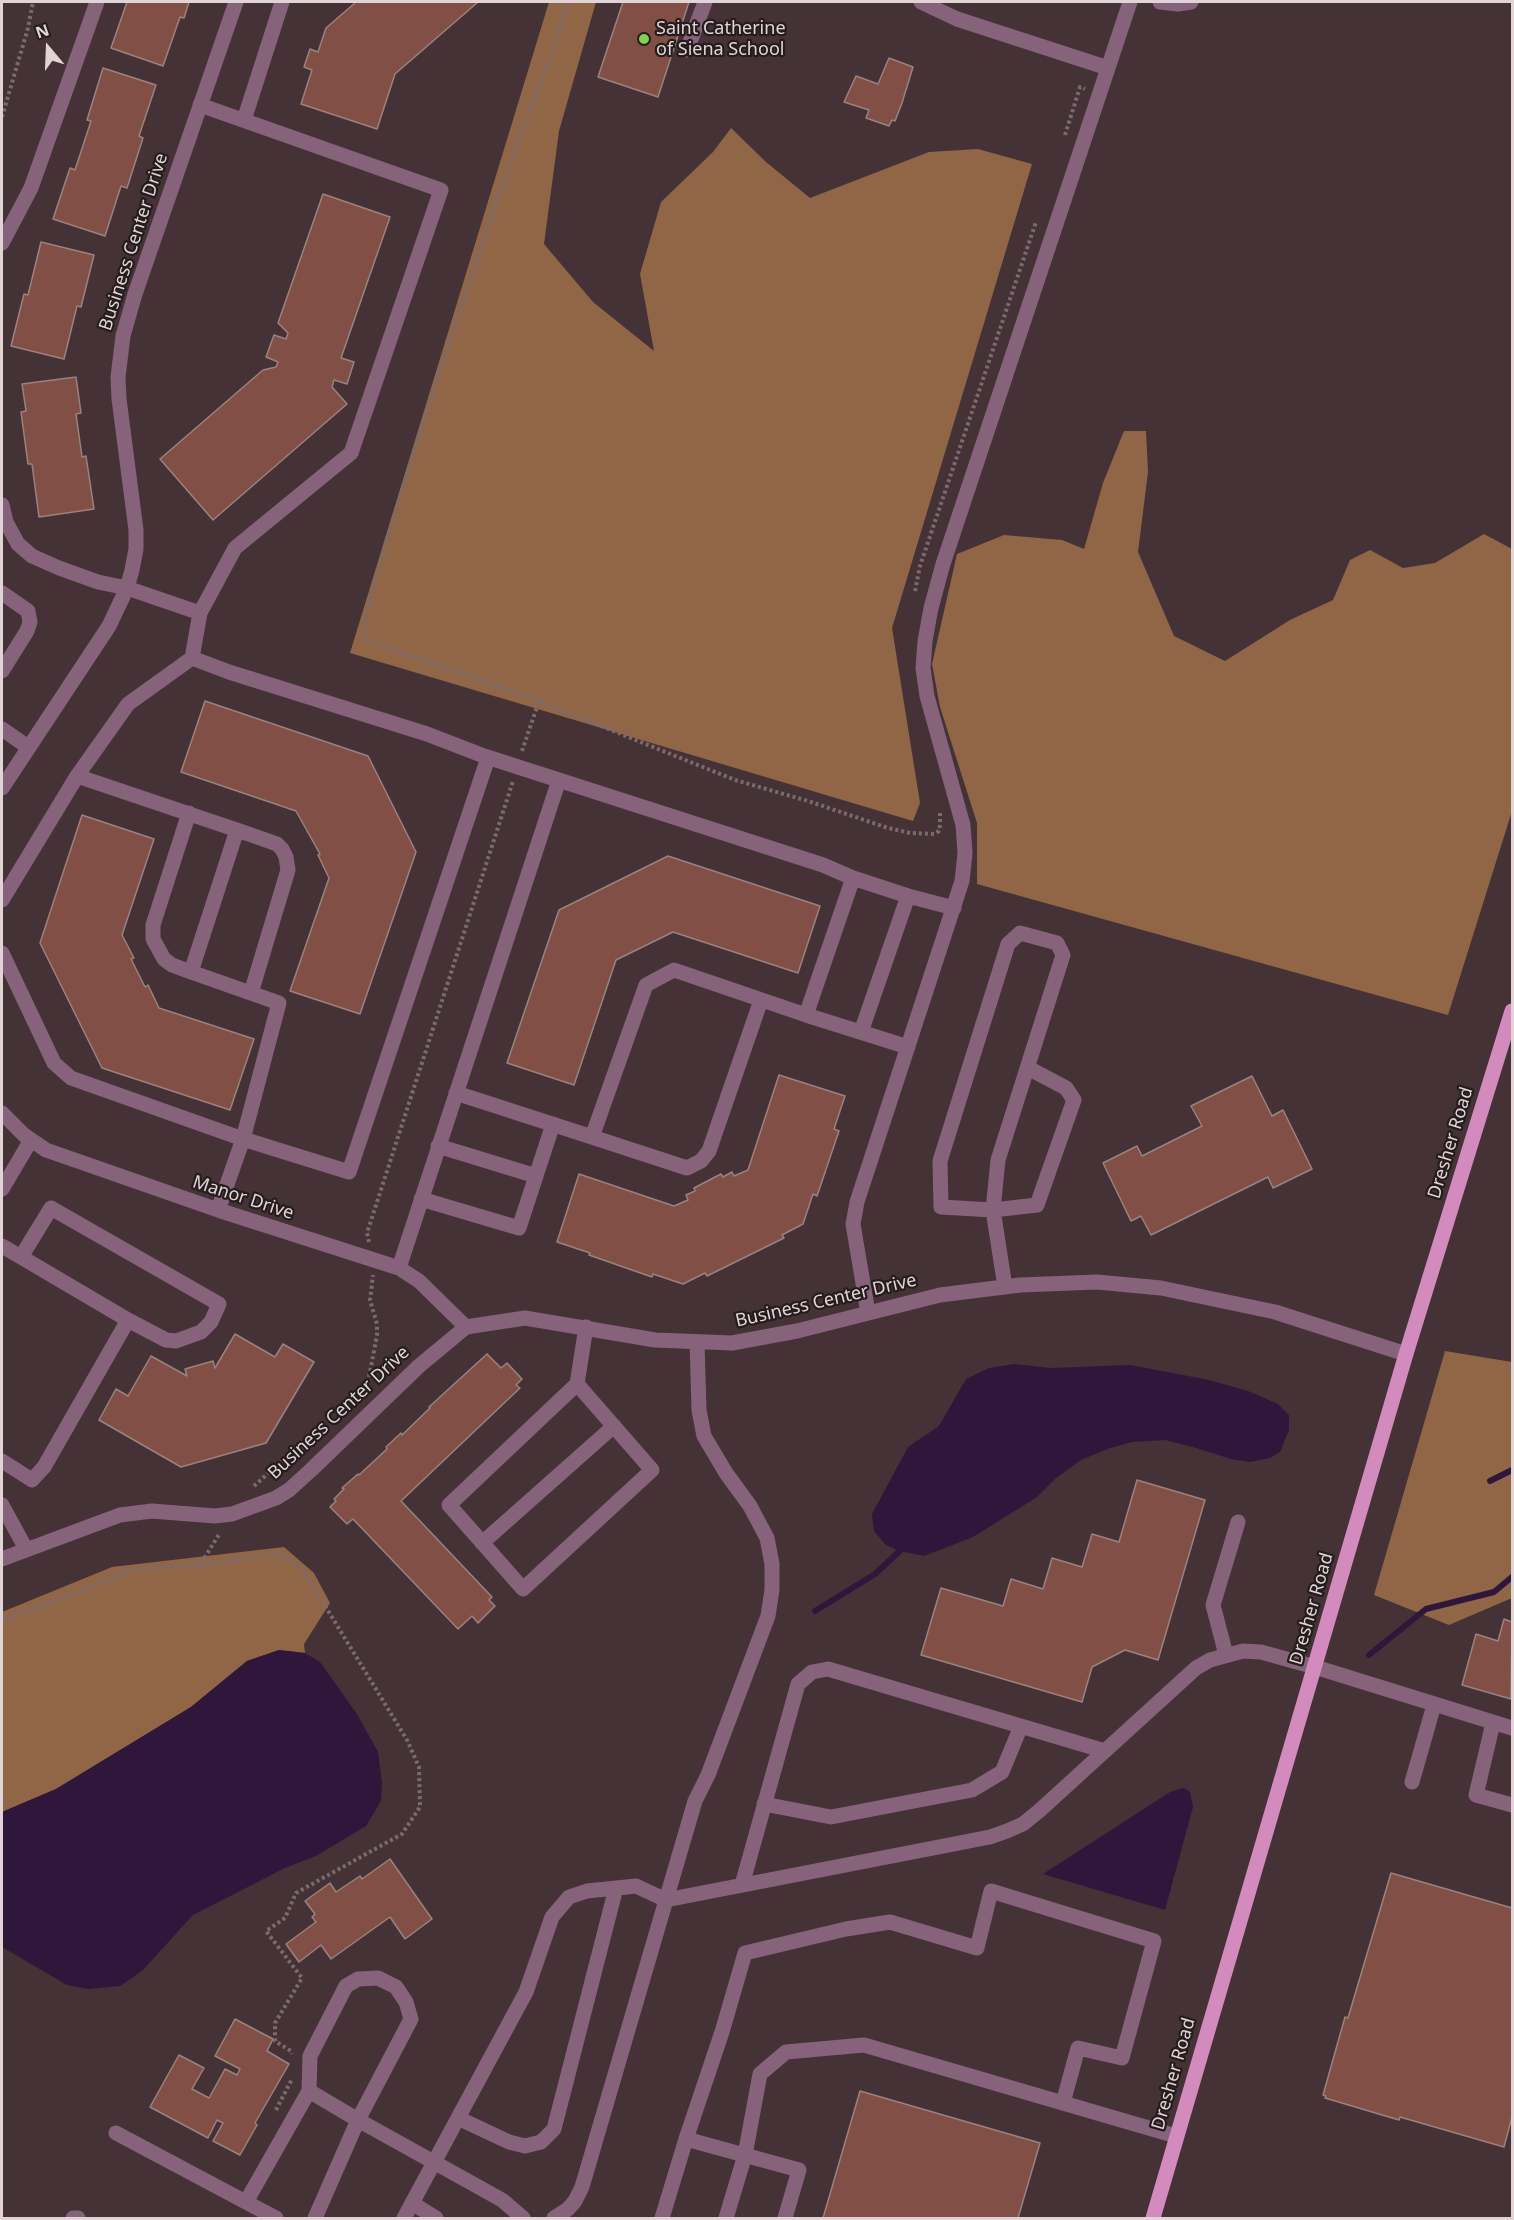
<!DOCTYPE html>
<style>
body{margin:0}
#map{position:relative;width:1514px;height:2220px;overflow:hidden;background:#453236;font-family:"Noto Sans",sans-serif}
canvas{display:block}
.frame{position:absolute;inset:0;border:3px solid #e1d4d6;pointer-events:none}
.north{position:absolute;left:18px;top:18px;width:60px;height:60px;-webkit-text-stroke:4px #251c1e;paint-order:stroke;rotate:341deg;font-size:16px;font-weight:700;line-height:24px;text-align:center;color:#e1d4d6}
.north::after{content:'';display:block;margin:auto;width:21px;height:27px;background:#e1d4d6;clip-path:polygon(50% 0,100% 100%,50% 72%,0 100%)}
</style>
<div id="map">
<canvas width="1514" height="2220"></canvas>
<div class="frame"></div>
<div class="north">N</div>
</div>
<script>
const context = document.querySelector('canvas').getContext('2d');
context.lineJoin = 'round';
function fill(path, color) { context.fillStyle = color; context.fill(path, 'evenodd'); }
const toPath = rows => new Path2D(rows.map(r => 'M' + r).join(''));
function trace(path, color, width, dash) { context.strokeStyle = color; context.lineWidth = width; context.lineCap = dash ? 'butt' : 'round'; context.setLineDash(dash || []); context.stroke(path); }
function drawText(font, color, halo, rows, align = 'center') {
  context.font = font + ' "Noto Sans",sans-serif'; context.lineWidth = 4.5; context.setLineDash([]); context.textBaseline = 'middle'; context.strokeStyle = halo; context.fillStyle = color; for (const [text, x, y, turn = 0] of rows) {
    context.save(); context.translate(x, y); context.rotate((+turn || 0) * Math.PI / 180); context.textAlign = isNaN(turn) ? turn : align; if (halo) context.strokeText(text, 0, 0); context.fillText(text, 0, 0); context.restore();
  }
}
const forest = toPath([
 [549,2,596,2,559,131,544,244,593,302,654,351,640,274,661,202,713,152,731,128,766,162,810,198,929,152,978,149,1032,164,892,628,920,803,913,821,350,653],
 [1124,431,1146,431,1148,472,1138,552,1174,636,1225,661,1290,620,1333,600,1350,560,1370,550,1403,568,1435,563,1484,534,1512,549,1512,811,1448,1015,977,884,977,823,940,707,932,664,957,554,1004,535,1062,540,1084,549,1103,483],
 [1445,1351,1512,1362,1512,1598,1449,1625,1374,1595],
 [284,1547,314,1573,330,1603,304,1644,305,1653,279,1650,247,1661,191,1707,56,1789,2,1812,2,1612,112,1567]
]);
const water = toPath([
 [1014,1364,1051,1368,1130,1365,1209,1380,1248,1391,1278,1404,1289,1415,1289,1430,1280,1452,1270,1458,1250,1462,1231,1459,1193,1447,1165,1440,1132,1442,1110,1448,1081,1460,1055,1479,1037,1497,973,1537,924,1556,899,1551,886,1545,874,1531,872,1514,908,1447,939,1426,966,1379,989,1368],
 [279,1650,305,1653,320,1662,357,1714,378,1752,382,1783,381,1801,366,1826,316,1856,285,1868,193,1915,142,1971,120,1986,88,1989,67,1985,2,1947,2,1812,56,1789,191,1707,247,1661],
 [1182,1788,1186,1789,1190,1792,1193,1807,1165,1910,1043,1874,1170,1792]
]);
const stream = toPath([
 [1490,1481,1512,1470],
 [815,1611,875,1574,904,1547],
 [1369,1655,1426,1609,1494,1592,1512,1577]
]);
const building = toPath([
 [127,2,189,2,184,18,180,17,163,66,111,48,127,2],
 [356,2,478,2,395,74,377,129,301,104,312,70,304,67,310,49,318,52,326,28,356,2],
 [623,2,689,2,658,97,598,77,623,2],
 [889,58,913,67,902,103,895,121,892,120,889,126,866,118,869,110,844,102,856,76,878,84,889,58],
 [103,68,156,85,139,136,143,138,127,188,121,186,105,236,53,219,70,168,75,170,91,121,87,120,103,68],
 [323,194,390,217,341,358,354,362,347,384,334,380,332,387,347,404,213,520,160,459,263,370,276,367,278,362,266,357,274,335,286,339,288,333,278,323,323,194],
 [41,242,94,255,81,307,77,306,64,359,11,346,24,294,28,295,41,242],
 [76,377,81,413,76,414,82,457,86,456,94,509,39,517,32,464,28,464,21,412,26,411,22,384,76,377],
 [205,701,368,756,416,852,360,1014,290,991,329,878,318,855,320,854,296,811,181,772,205,701],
 [82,815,154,839,122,935,134,958,131,959,145,987,148,985,159,1008,254,1039,230,1110,102,1068,40,943,82,815],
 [668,856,820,906,798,973,673,932,616,960,574,1085,507,1063,559,910,668,856],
 [779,1075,845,1096,834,1129,839,1131,817,1196,813,1194,803,1224,782,1235,784,1238,707,1276,705,1273,683,1284,653,1274,652,1277,589,1255,590,1253,557,1242,579,1174,674,1206,688,1200,686,1195,695,1191,694,1188,721,1174,723,1177,732,1172,734,1176,748,1170,779,1075],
 [1252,1076,1272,1116,1283,1110,1312,1169,1273,1188,1268,1177,1151,1235,1141,1216,1131,1221,1103,1163,1137,1146,1142,1156,1202,1126,1191,1106,1252,1076],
 [235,1334,275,1357,283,1344,314,1362,266,1443,181,1467,99,1420,116,1389,128,1396,151,1356,187,1376,185,1369,213,1361,215,1368,235,1334],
 [487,1354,501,1368,507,1363,522,1379,516,1385,520,1388,401,1501,492,1597,489,1600,495,1606,478,1623,472,1616,458,1629,353,1519,347,1524,330,1507,336,1501,334,1499,344,1489,342,1488,358,1474,359,1475,387,1449,386,1447,401,1433,402,1435,430,1408,429,1407,487,1354],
 [1137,1480,1205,1500,1158,1660,1125,1650,1092,1667,1082,1702,921,1655,941,1588,1003,1606,1011,1579,1043,1589,1052,1558,1082,1567,1092,1534,1119,1542,1137,1480],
 [1504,1619,1512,1622,1511,1699,1462,1685,1476,1634,1498,1641,1504,1619],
 [390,1859,432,1919,405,1939,390,1917,331,1959,321,1945,299,1962,286,1944,316,1922,312,1917,315,1914,305,1901,330,1883,336,1892,360,1876,362,1879,390,1859],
 [1391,1873,1512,1908,1512,2117,1504,2147,1400,2117,1399,2120,1325,2098,1326,2096,1323,2095,1345,2017,1348,2018,1391,1873],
 [235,2019,273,2039,267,2051,289,2064,255,2123,257,2125,240,2155,213,2141,223,2123,217,2120,208,2138,150,2107,179,2055,204,2068,192,2089,209,2098,225,2069,237,2075,240,2069,215,2056,235,2019],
 [860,2091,1040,2143,1018,2218,823,2218,860,2091]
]);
const path = toPath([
 [2,117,28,28,33,2],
 [1065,135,1080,87,1085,89],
 [915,591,920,566,1036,222],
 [539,701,368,641,365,635,364,623,386,542,424,420,501,189,555,44,568,2],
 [522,751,539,701,735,780,808,801,888,828,910,833,934,834,939,831,940,825,940,813],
 [369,1242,367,1233,513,781],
 [364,1394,367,1388,377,1335,377,1324,370,1300,373,1275],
 [254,1486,289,1455,311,1445],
 [201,1565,280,1554,302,1568,407,1740,419,1767,420,1807,402,1834,296,1893,285,1918,266,1931,302,1978,275,2023,275,2041,291,2051,292,2054],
 [2,1621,131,1571,156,1567,200,1565,220,1533],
 [276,2110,292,2079]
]);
const minor = toPath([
 [921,2,957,19,1108,68],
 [1160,2,1178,4,1191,2],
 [687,50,705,2],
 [244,120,282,2],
 [2,243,31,188,97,2],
 [2,505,6,522,18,544,32,556,59,568,98,582,127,588,200,613,192,658,229,672,427,734,484,756,823,865,853,878,908,896,954,908],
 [2,593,28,611,30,622,27,631,2,671],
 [200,613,235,548,351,453,441,190,200,105],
 [192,658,128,704,77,776,237,830,191,972,279,1003,243,1139,218,1210],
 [2,729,28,747],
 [2,788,109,626,127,588,132,570,136,549,136,530,119,399,118,377,123,336,135,294,236,2],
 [189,813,153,925,153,939,164,959,172,965,191,972],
 [237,830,277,844,282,849,286,857,288,870,251,993],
 [2,900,77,776],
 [2,953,54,1063,71,1078,243,1139,349,1172,488,758],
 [806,1015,908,1047],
 [861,1032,908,896],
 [456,1093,592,1137,646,985,674,970,806,1015,853,878],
 [2,1113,24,1135,46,1150,218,1210,399,1268,419,1281,466,1327],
 [592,1137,687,1168,701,1161,709,1151,761,1000],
 [438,1146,536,1176],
 [2,1189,31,1140],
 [421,1199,519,1228,553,1124],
 [2,1246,21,1257,51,1208,219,1304,211,1322,201,1332,176,1341,166,1340,128,1320,44,1467,32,1480,2,1461],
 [21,1257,128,1320],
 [399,1268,559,780],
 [1005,1287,993,1210,998,1160,1063,955,1057,943,1020,933,1008,944,940,1161,941,1207,993,1210,1037,1205,1074,1100,1066,1088,1028,1068],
 [868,1313,853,1224,857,1202,962,881,965,853,963,825,927,696,923,668,925,641,931,608,943,564,1130,2],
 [577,1384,652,1470,523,1589,449,1505,577,1384,586,1327],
 [2,1505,26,1549],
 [482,1543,614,1426],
 [2,1559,120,1515,152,1511,215,1516,232,1514,276,1498,289,1490,311,1470,419,1366,466,1327,525,1318,655,1340,732,1343,797,1331,940,1295,1020,1285,1097,1282,1161,1288,1275,1312,1406,1354],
 [1226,1655,1213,1605,1238,1522],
 [1493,1723,1476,1795,1512,1805],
 [1412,1782,1434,1705],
 [764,1804,831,1817,972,1790,1002,1772,1021,1726],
 [742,1885,798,1684,812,1672,828,1669,1105,1751],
 [458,2118,509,2142,525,2146,541,2142,554,2129,616,1888],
 [116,2133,276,2218],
 [246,2202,309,2091,310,2056,346,1986,358,1979,378,1978,396,1987,406,2002,411,2019,358,2120,309,2091],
 [412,2203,436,2218],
 [73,2218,78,2218],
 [315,2218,358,2120,502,2200,523,2218],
 [404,2218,526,1992,552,1917,569,1897,587,1891,636,1886,666,1900,990,1837,1007,1831,1023,1824,1039,1811,1196,1668,1210,1660,1243,1651,1261,1652,1315,1667,1512,1728],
 [554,2218,568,2209,575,2201,582,2187,695,1801,708,1775,768,1616,772,1590,772,1564,767,1538,750,1506,726,1473,704,1436,699,1410,697,1342],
 [662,2218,686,2139],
 [726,2218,745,2155,760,2074,786,2052,864,2045,1063,2103],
 [785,2218,799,2170,686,2139,722,2032,745,1953,846,1929,890,1922,977,1948,991,1891,1154,1941,1122,2058,1078,2048,1063,2103,1176,2136]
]);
const major = toPath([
 [1153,2218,1406,1354,1512,1011]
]);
const markers = [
 [644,39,6,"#82d050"]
];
const poiNames = [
 ["Saint Catherine",656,29],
 ["of Siena School",656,50]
];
const streetNames = [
 ["Business Center Drive",134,242,-72],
 ["Dresher Road",1451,1143,-73],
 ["Manor Drive",243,1198,18],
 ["Business Center Drive",826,1301,-13],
 ["Business Center Drive",339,1413,-43],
 ["Dresher Road",1312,1609,-74],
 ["Dresher Road",1174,2074,-74]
];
fill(forest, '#906647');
fill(water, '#2e173a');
trace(stream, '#2e173a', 6);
fill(building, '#824f46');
trace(building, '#9a837f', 1.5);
trace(path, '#7c6b6e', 4, [3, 3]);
trace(minor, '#86627b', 15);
trace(major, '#d38abd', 15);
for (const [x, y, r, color] of markers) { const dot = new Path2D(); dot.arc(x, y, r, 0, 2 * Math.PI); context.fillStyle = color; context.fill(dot); trace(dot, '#251c1e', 2); }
drawText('18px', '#e1d4d6', '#251c1e', poiNames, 'left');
drawText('18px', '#e1d4d6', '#251c1e', streetNames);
</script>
